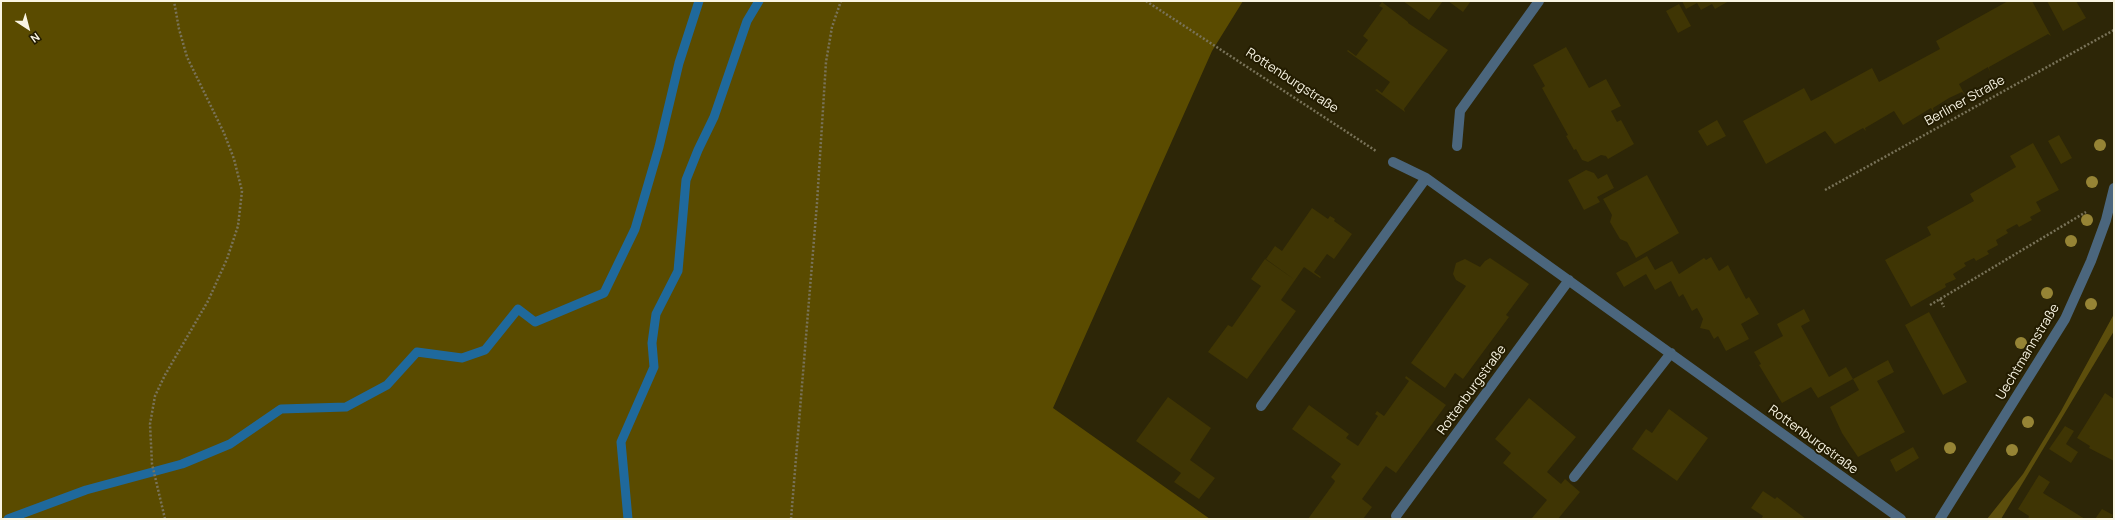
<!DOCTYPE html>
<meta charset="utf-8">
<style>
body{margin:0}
#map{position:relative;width:2115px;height:520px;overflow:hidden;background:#2d2607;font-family:Manrope,sans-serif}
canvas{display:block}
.frame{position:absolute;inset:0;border:2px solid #f9f5e3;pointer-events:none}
.north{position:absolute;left:8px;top:8px;width:40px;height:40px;-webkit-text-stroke:3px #231c00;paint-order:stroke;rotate:144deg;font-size:11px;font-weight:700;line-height:16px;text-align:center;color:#f9f5e3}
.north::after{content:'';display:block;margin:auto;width:14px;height:18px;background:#f9f5e3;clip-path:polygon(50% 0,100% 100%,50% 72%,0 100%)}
</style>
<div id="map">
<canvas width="2115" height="520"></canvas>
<div class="frame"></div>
<div class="north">N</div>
</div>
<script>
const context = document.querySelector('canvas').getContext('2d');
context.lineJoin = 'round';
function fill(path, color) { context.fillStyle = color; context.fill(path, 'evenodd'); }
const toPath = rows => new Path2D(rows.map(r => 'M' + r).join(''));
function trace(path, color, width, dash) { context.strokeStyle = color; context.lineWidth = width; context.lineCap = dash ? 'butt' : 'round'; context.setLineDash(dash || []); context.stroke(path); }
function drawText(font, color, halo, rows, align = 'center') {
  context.font = font + ' Manrope,sans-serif'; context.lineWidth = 4; context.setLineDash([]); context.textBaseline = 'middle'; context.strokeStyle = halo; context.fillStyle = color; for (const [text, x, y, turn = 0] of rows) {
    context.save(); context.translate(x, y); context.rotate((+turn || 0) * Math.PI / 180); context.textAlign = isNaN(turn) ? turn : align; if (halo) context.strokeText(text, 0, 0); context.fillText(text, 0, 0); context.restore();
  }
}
const green = toPath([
 [2114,314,2114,331,2001,519,1987,519,2023,474,2061,411]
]);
const forest = toPath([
 [1,1,1243,1,1212,51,1053,408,1210,519,1,519]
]);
const stream = toPath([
 [8,519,86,490,182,464,230,444,281,409,346,407,387,385,417,352,462,358,485,350,518,309,535,322,604,293,635,229,659,147,679,63,699,1],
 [628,519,621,442,654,367,652,343,656,314,678,271,686,180,698,150,714,117,747,21,759,1]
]);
const building = toPath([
 [1403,1,1443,1,1429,20],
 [1448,1,1471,1,1463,12],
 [1682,1,1729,1,1715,9,1712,4,1701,10,1697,3,1686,9],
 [2008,1,2032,1,2051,36,2048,34,1989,67,1990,72,1988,67,1959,84,1965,95,1962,92,1949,98,1933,108,1934,113,1931,108,1903,125,1894,111,1865,128,1866,131,1863,128,1835,144,1825,131,1766,164,1743,121,1804,88,1811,101,1872,68,1879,82,1940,49,1936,41],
 [2047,1,2076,1,2086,18,2063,31],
 [1382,2,1408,22,1408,23,1448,50,1404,109,1405,112,1375,90,1377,89,1382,93,1390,82,1347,51,1348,50,1356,56,1368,40,1363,36,1383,8,1379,6],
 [1679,4,1691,26,1678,33,1666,11],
 [1566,47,1589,88,1606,79,1621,106,1611,111,1617,122,1621,120,1634,144,1608,159,1606,156,1601,155,1588,162,1582,160,1576,149,1574,150,1566,136,1568,135,1542,88,1545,86,1533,65],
 [1717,120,1726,136,1707,146,1698,131],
 [2059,135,2072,158,2061,164,2048,141],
 [2033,143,2059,190,2036,202,2041,211,2030,217,2032,220,2019,227,2017,224,2006,230,2008,233,1996,240,1998,245,1987,251,1989,254,1976,261,1974,258,1964,263,1966,266,1953,274,1956,279,1945,284,1946,287,1911,307,1885,260,1931,235,1927,227,1974,201,1970,194,2016,167,2010,156],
 [1586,170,1594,173,1598,179,1607,174,1614,188,1597,197,1600,202,1584,210,1568,180],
 [1647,175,1679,233,1636,258,1627,242,1620,239,1610,222,1612,215,1603,199],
 [1312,208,1328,219,1330,216,1335,219,1334,221,1352,234,1334,259,1327,254,1314,272,1321,277,1320,278,1304,267,1295,280,1266,259,1275,246,1282,251],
 [1647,256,1655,270,1672,261,1679,274,1704,258,1706,260,1711,257,1719,271,1728,265,1746,299,1749,297,1759,314,1741,324,1749,339,1726,351,1718,336,1714,339,1709,330,1700,328,1703,319,1697,308,1692,311,1683,294,1679,297,1671,281,1655,290,1646,274,1624,287,1616,273],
 [1490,258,1529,284,1506,315,1509,317,1463,379,1455,373,1445,388,1411,363,1466,286,1456,280,1453,274,1456,263,1465,259,1480,267,1485,261],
 [1265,259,1295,280,1281,300,1296,311,1247,379,1208,352,1228,325,1232,327,1261,286,1251,279],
 [1804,309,1810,321,1801,326,1829,377,1846,367,1853,379,1818,398,1811,387,1782,403,1759,365,1761,364,1754,352,1783,336,1777,324],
 [1929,312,1967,382,1943,395,1905,325],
 [1888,360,1894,372,1877,381,1905,432,1858,457,1842,433,1830,407,1859,390,1853,379],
 [1406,376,1446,405,1396,473,1386,466,1362,499,1372,507,1363,519,1308,519,1334,483,1335,481,1331,477,1341,464,1292,429,1309,405,1349,434,1346,438,1358,446,1378,416,1375,414,1377,411,1384,416,1409,381,1405,378],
 [2105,393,2114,399,2114,461,2089,448,2090,446,2077,438],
 [1168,397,1211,428,1190,460,1215,478,1199,499,1174,482,1181,473,1136,441],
 [1529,398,1576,437,1547,472,1561,484,1565,479,1580,492,1558,519,1532,518,1547,500,1503,463,1511,453,1495,439],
 [1669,409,1708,438,1677,481,1632,449,1646,429,1652,433],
 [2065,426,2074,431,2066,444,2078,452,2071,463,2049,449],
 [1913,447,1919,458,1896,472,1890,460],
 [2039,475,2050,482,2043,493,2085,519,2028,519,2029,516,2018,509],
 [1763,491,1775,499,1777,497,1806,519,1761,519,1763,516,1751,508],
 [2102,509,2113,515,2111,519,2095,519]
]);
const path = toPath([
 [1146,1,1376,151],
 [1825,190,2114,30],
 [1940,299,1944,307],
 [1930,305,2086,212],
 [165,519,152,464,150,424,155,396,165,375,208,301,227,259,238,226,242,191,234,159,224,133,187,57,179,29,174,1],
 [791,519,817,203,826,62,832,27,841,1]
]);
const minor = toPath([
 [1457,146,1460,111,1539,1],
 [1393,162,1426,178,1901,519],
 [1261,406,1426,178],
 [1574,477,1671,353],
 [1396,516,1569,280],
 [1940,519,2065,319,2091,261,2106,220,2114,188]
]);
const trees = [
 [2100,145],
 [2092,182],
 [2087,220],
 [2071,241],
 [2047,293],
 [2091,304],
 [2021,343],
 [2028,422],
 [1950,448],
 [2012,450]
];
const streetNames = [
 ["Rottenburgstraße",1292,81,33],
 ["Berliner Straße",1965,101,-29],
 ["Uechtmannstraße",2028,352,-59],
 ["Rottenburgstraße",1472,390,-54],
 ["Rottenburgstraße",1813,440,36]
];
fill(green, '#5c4e0c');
fill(forest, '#5a4b00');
trace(stream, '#1f699c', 9);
fill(building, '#3f3504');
trace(path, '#797359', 2.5, [2, 2]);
trace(minor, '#4b667d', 10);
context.fillStyle = '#968435';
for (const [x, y] of trees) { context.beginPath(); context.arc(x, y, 6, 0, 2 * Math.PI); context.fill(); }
drawText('13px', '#f9f5e3', '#231c00', streetNames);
</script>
